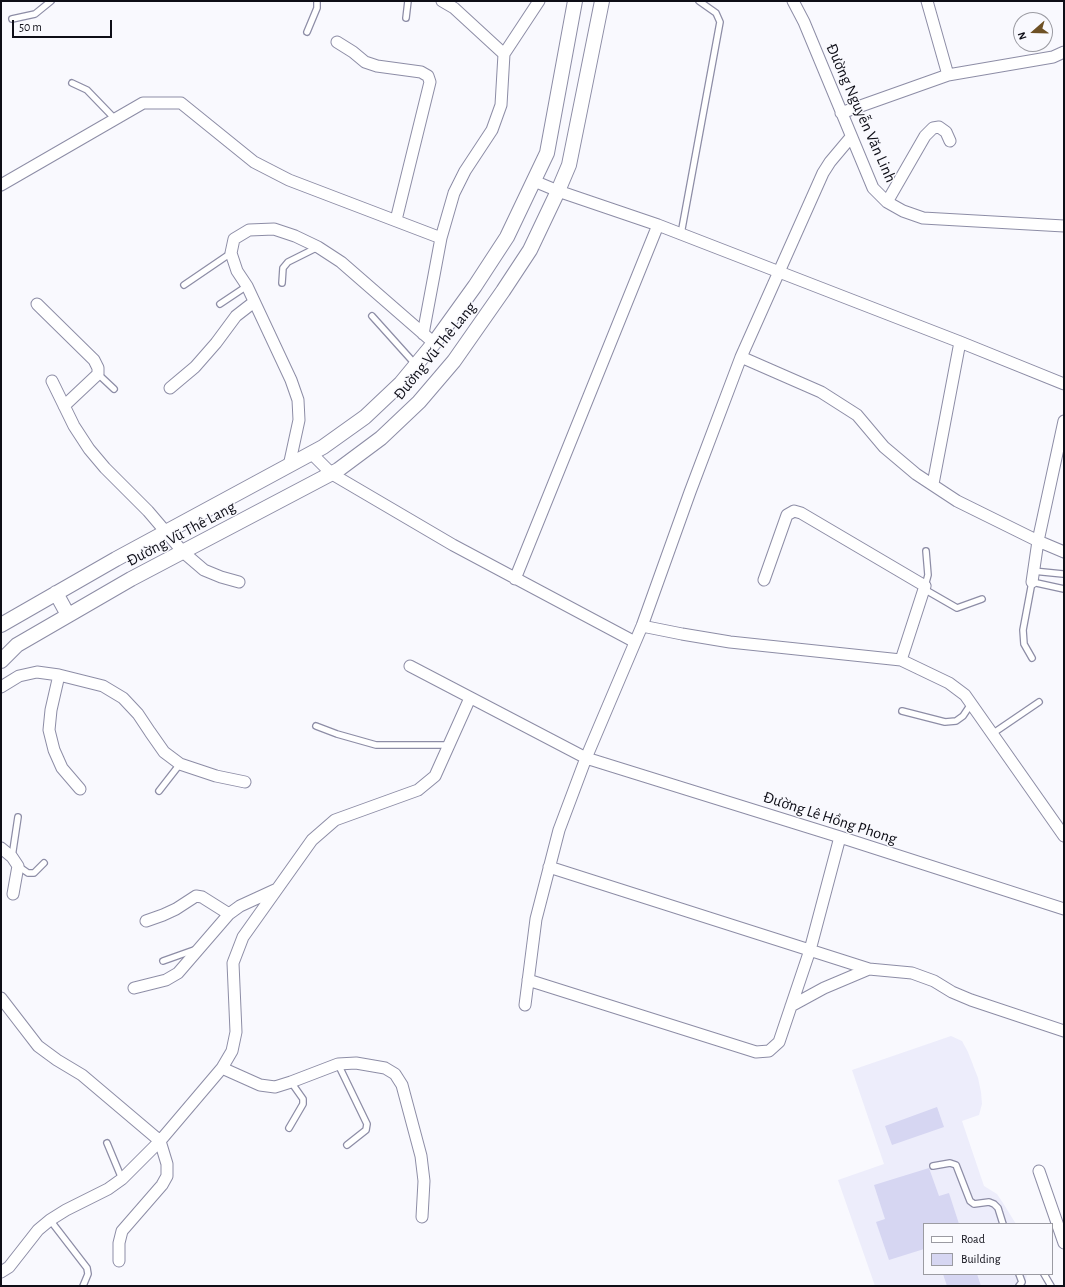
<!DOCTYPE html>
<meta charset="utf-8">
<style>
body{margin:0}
#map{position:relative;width:1065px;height:1287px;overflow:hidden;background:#f9f9fe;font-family:"Alegreya Sans",sans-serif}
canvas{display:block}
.frame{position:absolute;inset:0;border:2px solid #0e0e17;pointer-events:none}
.legend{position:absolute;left:923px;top:1223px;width:130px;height:52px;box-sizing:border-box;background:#f9f9fe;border:1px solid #9b9ba2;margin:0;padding:5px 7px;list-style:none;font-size:12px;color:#0e0e17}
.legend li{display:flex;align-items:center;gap:8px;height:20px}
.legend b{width:20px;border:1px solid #9b9ba2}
.north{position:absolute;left:1013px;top:12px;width:40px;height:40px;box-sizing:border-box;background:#f9f9fe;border:1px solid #9b9ba2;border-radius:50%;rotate:250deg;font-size:11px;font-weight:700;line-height:16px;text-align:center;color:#0e0e17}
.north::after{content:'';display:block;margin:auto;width:14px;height:18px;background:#6e5125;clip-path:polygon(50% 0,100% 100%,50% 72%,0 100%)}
.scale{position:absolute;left:12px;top:20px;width:100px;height:18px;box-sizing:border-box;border:2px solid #0e0e17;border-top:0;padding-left:5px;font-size:12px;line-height:14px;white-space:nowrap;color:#0e0e17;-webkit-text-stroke:3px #f9f9fe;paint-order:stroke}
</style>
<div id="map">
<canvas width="1065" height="1287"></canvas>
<div class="frame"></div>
<ul class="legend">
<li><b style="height:5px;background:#fff"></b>Road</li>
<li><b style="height:11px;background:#d6d6f2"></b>Building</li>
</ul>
<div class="north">N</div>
<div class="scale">50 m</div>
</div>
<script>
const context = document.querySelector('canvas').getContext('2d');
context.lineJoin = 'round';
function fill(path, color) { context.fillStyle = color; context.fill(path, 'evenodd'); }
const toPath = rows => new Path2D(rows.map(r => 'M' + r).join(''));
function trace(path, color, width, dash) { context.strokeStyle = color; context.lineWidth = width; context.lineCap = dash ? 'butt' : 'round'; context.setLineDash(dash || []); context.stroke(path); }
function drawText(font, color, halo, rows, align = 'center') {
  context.font = font + ' "Alegreya Sans",sans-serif'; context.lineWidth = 3; context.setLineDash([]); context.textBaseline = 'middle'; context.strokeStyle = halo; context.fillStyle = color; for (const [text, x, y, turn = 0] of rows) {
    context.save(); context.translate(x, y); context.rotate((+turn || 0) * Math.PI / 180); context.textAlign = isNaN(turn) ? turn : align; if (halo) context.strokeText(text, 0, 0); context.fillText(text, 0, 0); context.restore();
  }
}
const built = toPath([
 [951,1036,962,1041,968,1052,978,1078,981,1092,982,1104,979,1115,962,1121,984,1186,997,1194,1003,1203,1016,1224,924,1224,924,1274,1027,1274,1025,1286,875,1286,838,1180,884,1164,852,1070]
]);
const building = toPath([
 [937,1107,944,1127,892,1145,885,1126],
 [929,1168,939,1196,949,1193,959,1224,924,1224,924,1249,889,1260,876,1222,885,1219,874,1185],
 [943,1274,977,1274,981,1286,947,1286]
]);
const service = toPath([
 [406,18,408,1],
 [12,19,35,14,51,1],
 [307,32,317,8,317,1],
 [72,83,87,90,115,119],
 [681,234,720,22,716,13,699,1],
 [282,283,283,268,288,262,318,247],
 [184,285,231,253],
 [220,304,247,286],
 [372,316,416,365],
 [98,374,114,389],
 [1033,571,1063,574],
 [925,586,928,575,926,551],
 [924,589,957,608,982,599],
 [1032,658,1024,644,1023,630,1032,582,1064,589],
 [902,711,945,722,956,721,963,716,971,704],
 [316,726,337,734,376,745,449,745],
 [992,734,1039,702],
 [159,791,180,764],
 [12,857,18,817],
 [18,866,28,873,34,873,44,863],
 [163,961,194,950],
 [338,1064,367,1124,366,1130,347,1145],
 [289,1128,303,1104,303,1099,291,1082],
 [107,1143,122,1179],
 [933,1166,950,1163,956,1165,970,1201,974,1204,989,1202,994,1204,998,1208,1003,1224],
 [50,1220,87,1268,88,1274,83,1286],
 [1044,1274,1051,1286],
 [1019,1286,1022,1282,1019,1274]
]);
const minor = toPath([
 [442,1,454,8,504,54],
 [793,1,804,22,873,188,887,202,903,211,923,218,1064,226],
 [927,1,948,75],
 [337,42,353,52,365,62,377,66,421,72,428,76,430,82,396,220],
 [841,113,948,75,1053,57,1064,52],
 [534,181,558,191,658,225,960,342,1064,384],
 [1,185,143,103,181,103,254,162,289,180,441,238,454,193,465,171,492,130,501,105,504,54,539,1],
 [887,202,925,136,933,128,939,127,946,132,950,141],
 [37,304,94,360,98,368,98,374,64,406],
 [423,334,441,238],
 [741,357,823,173,830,162,851,137],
 [52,381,74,426,89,449,105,468,148,511,183,552,204,570,221,577,239,582],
 [170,388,195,367,216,343,236,316,254,302],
 [312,454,332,474,453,545,635,642],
 [289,466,299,420,298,400,291,380,247,286,237,271,231,253,234,239,249,230,274,229,295,236,318,247,341,262,434,343],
 [933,484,960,342],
 [515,579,658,225],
 [764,580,787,515,794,511,801,513,925,586,901,660],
 [1032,582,1038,541,1064,421],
 [642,626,682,634,730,642,901,660,949,683,965,695,1064,836],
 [410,666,586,758,840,837,1064,909],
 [59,675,51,710,49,730,54,750,62,768,80,789],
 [1,687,19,676,37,672,59,675,103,686,123,698,138,714,150,732,164,752,180,764,216,776,245,782],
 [1,848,12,857,18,866,13,894],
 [549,867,869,969,912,973,934,981,952,992,971,1000,1064,1031],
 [146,921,163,915,176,909,196,896,202,897,229,914],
 [528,980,756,1052,769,1051,779,1042,810,950,840,837],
 [134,988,166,980,178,973,229,914,240,906,277,889],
 [1,998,38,1046,57,1060,82,1075,160,1141,167,1164,167,1176,162,1185,122,1231,119,1243,119,1261],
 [525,1005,536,919,559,830,586,758,642,626,690,492,741,357,821,392,857,415,884,447,916,474,957,501,1038,541,1064,552],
 [791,1006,824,988,869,969],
 [222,1068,260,1085,275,1087,291,1082,338,1064,356,1063,385,1068,395,1074,402,1085,421,1156,424,1181,422,1217],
 [1039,1171,1064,1243],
 [1,1272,9,1267,38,1230,50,1220,66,1210,108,1189,122,1179,160,1141,222,1068,232,1051,236,1032,233,963,243,937,312,840,335,820,418,790,435,776,470,698]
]);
const tertiary = toPath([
 [56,593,68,615],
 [1,625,116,559,323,447,365,417,401,383,434,343,475,286,507,237,547,153,575,1],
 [1,661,17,645,131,579,338,470,381,438,419,402,454,361,503,291,530,250,558,191,569,165,602,1]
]);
const streetNames = [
 ["Đường Nguyễn Văn Linh",861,113,66],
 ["Đường Vũ Thê Lang",435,351,-51],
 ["Đường Vũ Thê Lang",181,534,-28],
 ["Đường Lê Hồng Phong",830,818,18]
];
fill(built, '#ededfb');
fill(building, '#d6d6f2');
trace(service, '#8d8da6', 8);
trace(minor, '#8d8da6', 13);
trace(tertiary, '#8d8da6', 16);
trace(service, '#fff', 5.5);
trace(minor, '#fff', 11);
trace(tertiary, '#fff', 14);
drawText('16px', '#0e0e17', '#f9f9fe', streetNames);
</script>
